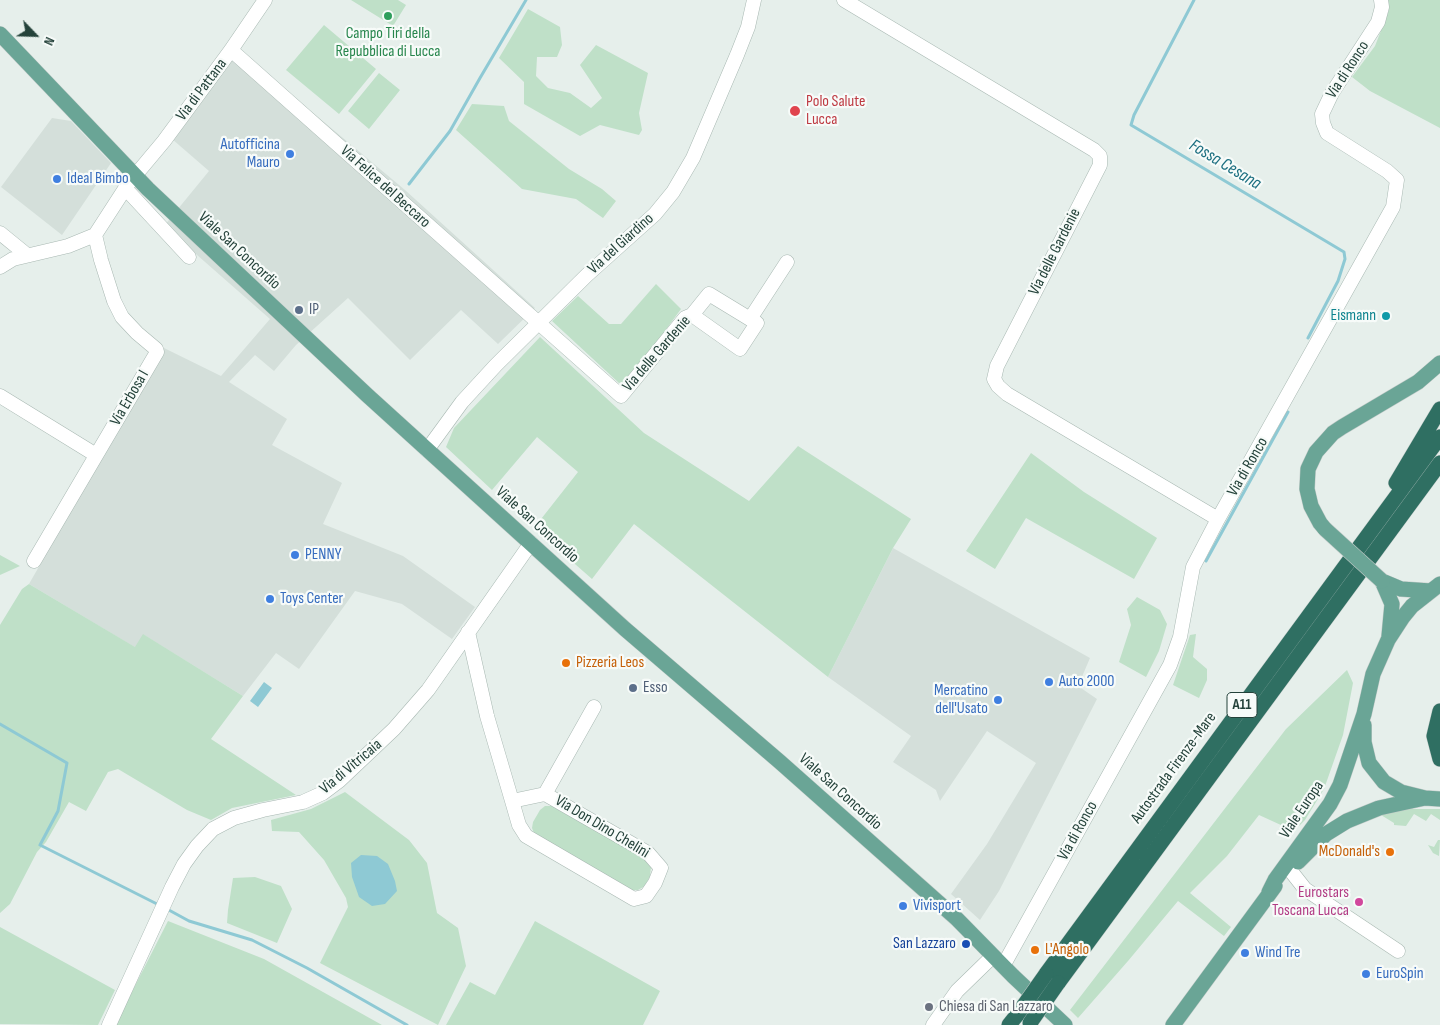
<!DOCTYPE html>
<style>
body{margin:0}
#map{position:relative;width:1440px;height:1025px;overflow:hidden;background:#e6efeb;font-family:"Sofia Sans Condensed",sans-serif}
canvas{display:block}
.north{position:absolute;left:10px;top:10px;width:50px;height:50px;-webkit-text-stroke:4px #f7fbf9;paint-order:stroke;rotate:114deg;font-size:14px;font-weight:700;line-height:20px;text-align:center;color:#24423a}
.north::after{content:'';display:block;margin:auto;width:18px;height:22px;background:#24423a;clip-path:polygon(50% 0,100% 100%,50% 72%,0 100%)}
</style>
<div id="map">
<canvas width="1440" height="1025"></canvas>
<div class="north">N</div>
</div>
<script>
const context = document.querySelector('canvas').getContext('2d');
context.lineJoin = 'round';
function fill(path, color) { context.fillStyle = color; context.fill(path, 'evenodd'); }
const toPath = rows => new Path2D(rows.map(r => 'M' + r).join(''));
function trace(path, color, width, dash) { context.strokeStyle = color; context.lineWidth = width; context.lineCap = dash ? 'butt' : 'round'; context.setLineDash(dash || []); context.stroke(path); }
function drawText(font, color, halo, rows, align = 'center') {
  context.font = font + ' "Sofia Sans Condensed",sans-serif'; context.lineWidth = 4.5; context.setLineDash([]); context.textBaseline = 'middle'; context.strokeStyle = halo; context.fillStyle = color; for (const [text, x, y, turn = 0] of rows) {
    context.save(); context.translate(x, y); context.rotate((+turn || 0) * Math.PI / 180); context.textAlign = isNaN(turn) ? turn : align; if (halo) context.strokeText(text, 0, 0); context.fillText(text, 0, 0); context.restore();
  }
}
const built = toPath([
 [238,50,405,190,535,308,498,344,461,310,410,360,348,298,296,345,274,371,255,355,229,382,287,419,272,445,342,483,323,524,403,556,475,607,452,639,402,604,355,591,299,669,276,653,243,696,144,635,136,648,29,584,164,348,221,376,270,319,164,226,209,171,172,139],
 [52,118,71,121,111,163,62,235,1,187],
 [893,548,1090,658,1078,686,1097,699,999,891,980,920,951,894,987,844,1036,763,987,731,940,801,936,790,893,762,911,736,828,677]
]);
const green = toPath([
 [351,0,398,0,406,5,393,26],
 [1387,0,1440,0,1440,128,1370,91,1352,77,1375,46,1389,10],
 [528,9,560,27,562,45,557,57,537,57,536,76,548,88,570,93,591,108,602,98,580,65,596,45,648,73,639,113,642,130,639,135,600,125,580,136,524,104,524,82,499,58],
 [324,25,376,69,339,114,286,70],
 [379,73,400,90,369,129,348,111],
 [472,104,504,106,509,121,569,169,602,189,616,201,603,218,576,199,522,189,456,130],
 [656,284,681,309,629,380,619,383,552,321,578,296,609,324,621,324],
 [540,337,644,433,749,501,798,446,911,519,893,548,828,677,634,524,592,579,534,528,578,472,537,437,492,490,446,447,454,428],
 [1031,453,1084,492,1157,538,1134,579,1026,518,995,569,966,551],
 [0,555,20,566,0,575],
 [29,584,135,647,143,634,243,696,211,739,296,795,232,808,211,820,187,810,118,769,108,772,86,811,69,802,46,842,37,852,10,904,0,913,0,625,22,589],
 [1137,597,1160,610,1167,624,1159,651,1146,677,1119,662,1131,625,1127,609],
 [1196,634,1193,657,1207,669,1207,680,1199,698,1173,685,1190,635],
 [1347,670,1353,683,1343,735,1324,789,1305,820,1294,831,1259,815,1227,856,1190,893,1231,927,1224,936,1178,901,1128,961,1078,1018,1070,1010,1286,729],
 [345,792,409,840,427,863,437,913,458,928,466,966,438,1025,320,963,348,907,346,898,324,860,299,832,272,831,271,820,311,809],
 [545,806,552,806,645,858,651,867,650,876,645,886,638,890,630,890,534,833,532,828,533,822,540,810],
 [1408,809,1440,809,1440,820,1431,814,1426,821,1414,814,1406,826,1394,825,1394,823,1381,815],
 [1438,840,1440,840,1439,856,1433,853,1428,845,1434,847],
 [255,877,281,886,292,909,277,943,227,923,228,910,233,878],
 [168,921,264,959,382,1025,115,1025],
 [535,921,660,991,643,1025,446,1025,470,982,495,995],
 [0,927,115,990,98,1025,0,1024]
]);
const water = toPath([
 [264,682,272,688,258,707,250,701],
 [361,855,377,856,388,864,395,881,397,891,385,904,372,906,359,897,352,877,351,863]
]);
const stream = toPath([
 [1194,0,1134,115,1131,125,1344,252,1345,259,1338,281,1308,338],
 [409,184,450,131,480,78,526,0],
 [1206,561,1288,412],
 [0,724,67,763,58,811,40,845,159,905],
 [167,909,189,921,252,940,307,968,407,1025]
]);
const minor = toPath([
 [844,0,1094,150,1100,156,1100,165,997,366,994,379,998,386,1007,394,1218,519],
 [231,50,621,396,685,318,692,315,709,294,750,319,787,262],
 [125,188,189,257],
 [0,233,27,255],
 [0,267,13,259,68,246,95,235,128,184,164,141,231,50,265,0],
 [692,315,740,349,757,323,750,319],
 [0,396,96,455],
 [427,450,462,402,496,365,587,275,655,214,673,192,693,158,737,55,748,27,754,0],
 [34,561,157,352,156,349,137,333,122,317,114,301,101,260,95,235],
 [468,632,487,716,512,801,519,825,526,836,634,899,646,896,655,883,661,868,648,853,545,794,512,801],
 [545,794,594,707],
 [1290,870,1305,889,1398,951],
 [1003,966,1170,665,1180,637,1193,567,1218,519,1393,207,1397,180,1387,171,1327,133,1323,123,1322,114,1332,93,1378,22,1382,7,1381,0],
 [109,1025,172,887,184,864,197,846,213,829,234,818,263,810,303,802,323,793,339,781,394,729,428,690,531,543],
 [933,1025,957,991,993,956]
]);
const major = toPath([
 [0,34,148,189,367,395,625,629,780,762,957,919,1013,976,1065,1025],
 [1325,529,1320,523,1311,506,1307,489,1308,469,1316,452,1333,433,1342,427,1418,382,1440,363],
 [1382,581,1392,604,1389,636],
 [1382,581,1401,589,1431,591],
 [1364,725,1364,742,1369,763,1384,782,1401,792,1425,798,1440,799],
 [1298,862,1326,834,1347,821,1379,808,1425,798],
 [1269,892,1275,880,1330,804,1340,785,1364,714,1373,674,1388,640,1403,617,1412,606,1440,584],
 [1173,1025,1275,886]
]);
const highway = toPath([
 [1396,483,1440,409],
 [1440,711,1434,736,1440,759],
 [1046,974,1440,437],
 [1058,983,1440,463],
 [1009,1025,1017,1015]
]);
const majorBridge = toPath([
 [1325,529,1382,581]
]);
const highwayBridge = toPath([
 [1017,1015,1046,974],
 [1030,1023,1058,983]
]);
const markers = [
 [388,16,5,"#2e9e5b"],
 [795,111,6,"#e0444e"],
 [290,154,5,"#3f7fe0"],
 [57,179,5,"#3f7fe0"],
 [299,310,5,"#5c6f8a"],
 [1386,316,5,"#0f9aa8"],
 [295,555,5,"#3f7fe0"],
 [270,599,5,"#3f7fe0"],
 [566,663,5,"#e8710a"],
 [1049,682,5,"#3f7fe0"],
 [633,688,5,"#5c6f8a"],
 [998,700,5,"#3f7fe0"],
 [1390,852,5,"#e8710a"],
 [1359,902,5,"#d1479c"],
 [903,906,5,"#3f7fe0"],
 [966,944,5,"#1a4fb4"],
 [1035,950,5,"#e8710a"],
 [1245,953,5,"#3f7fe0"],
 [1366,974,5,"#3f7fe0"],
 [929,1007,5,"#6b7280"]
];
const shields = [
 [1242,705,30]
];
const shieldNames = [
 ["A11",1242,705]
];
const leisureNames = [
 ["Campo Tiri della",388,34],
 ["Repubblica di Lucca",388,52]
];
const streetNames = [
 ["Via di Ronco",1348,70,-57],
 ["Via di Pattana",202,90,-53],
 ["Via Felice del Beccaro",385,187,42],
 ["Via del Giardino",621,244,-42],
 ["Viale San Concordio",239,251,43],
 ["Via delle Gardenie",1055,252,-63],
 ["Via delle Gardenie",657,354,-49],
 ["Via Erbosa I",130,398,-60],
 ["Via di Ronco",1248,467,-60],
 ["Viale San Concordio",537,525,42],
 ["Via di Vitricaia",351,767,-40],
 ["Autostrada Firenze-Mare",1174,768,-54],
 ["Viale San Concordio",840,792,42],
 ["Viale Europa",1302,810,-56],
 ["Via Don Dino Chelini",602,827,31],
 ["Via di Ronco",1078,831,-61]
];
const healthNames = [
 ["Polo Salute",806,102],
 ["Lucca",806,120]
];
const shopNames = [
 ["Autofficina",280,145,"right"],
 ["Mauro",280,163,"right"],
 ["Ideal Bimbo",67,179],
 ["PENNY",305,555],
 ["Toys Center",280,599],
 ["Auto 2000",1059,682],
 ["Mercatino",988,691,"right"],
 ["dell'Usato",988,709,"right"],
 ["Vivisport",913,906],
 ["Wind Tre",1255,953],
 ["EuroSpin",1376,974]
];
const serviceNames = [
 ["IP",309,310],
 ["Esso",643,688]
];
const cultureNames = [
 ["Eismann",1376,316]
];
const foodNames = [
 ["Pizzeria Leos",576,663],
 ["McDonald's",1380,852,"right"],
 ["L'Angolo",1045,950]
];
const hotelNames = [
 ["Eurostars",1349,893],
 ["Toscana Lucca",1349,911]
];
const transitNames = [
 ["San Lazzaro",956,944]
];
const worshipNames = [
 ["Chiesa di San Lazzaro",939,1007]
];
const waterNames = [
 ["Fossa Cesana",1225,165,31]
];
fill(built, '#d4dfda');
fill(green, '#bfe0c8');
fill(water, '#8ec9d4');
trace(stream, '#8ec9d4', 3);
trace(minor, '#a8b8b2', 15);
trace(major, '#c2cac8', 16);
trace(highway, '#c2cac8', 16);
trace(minor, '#fff', 14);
trace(major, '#6aa596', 15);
trace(highway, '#2f6f62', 15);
trace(majorBridge, '#c2cac8', 16, []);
trace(highwayBridge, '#c2cac8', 16, []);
trace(majorBridge, '#6aa596', 15);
trace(highwayBridge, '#2f6f62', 15);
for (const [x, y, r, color] of markers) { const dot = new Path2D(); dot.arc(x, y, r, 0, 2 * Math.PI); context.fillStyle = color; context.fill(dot); trace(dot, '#f7fbf9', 2); }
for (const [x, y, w] of shields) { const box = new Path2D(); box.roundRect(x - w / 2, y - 12.5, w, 25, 4); context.fillStyle = '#f7fbf9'; context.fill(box); trace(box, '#24423a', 1); }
drawText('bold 15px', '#24423a', null, shieldNames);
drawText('16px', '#27864d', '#f7fbf9', leisureNames);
drawText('16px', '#24423a', '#f7fbf9', streetNames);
drawText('16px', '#be3a42', '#f7fbf9', healthNames, 'left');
drawText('16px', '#366cbe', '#f7fbf9', shopNames, 'left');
drawText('16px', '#4e5e75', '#f7fbf9', serviceNames, 'left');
drawText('16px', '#0d838f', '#f7fbf9', cultureNames, 'right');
drawText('16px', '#c56008', '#f7fbf9', foodNames, 'left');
drawText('16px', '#b23c85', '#f7fbf9', hotelNames, 'right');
drawText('16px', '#164399', '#f7fbf9', transitNames, 'right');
drawText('16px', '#5b616d', '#f7fbf9', worshipNames, 'left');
drawText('italic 18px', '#1c6f80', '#f7fbf9', waterNames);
</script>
